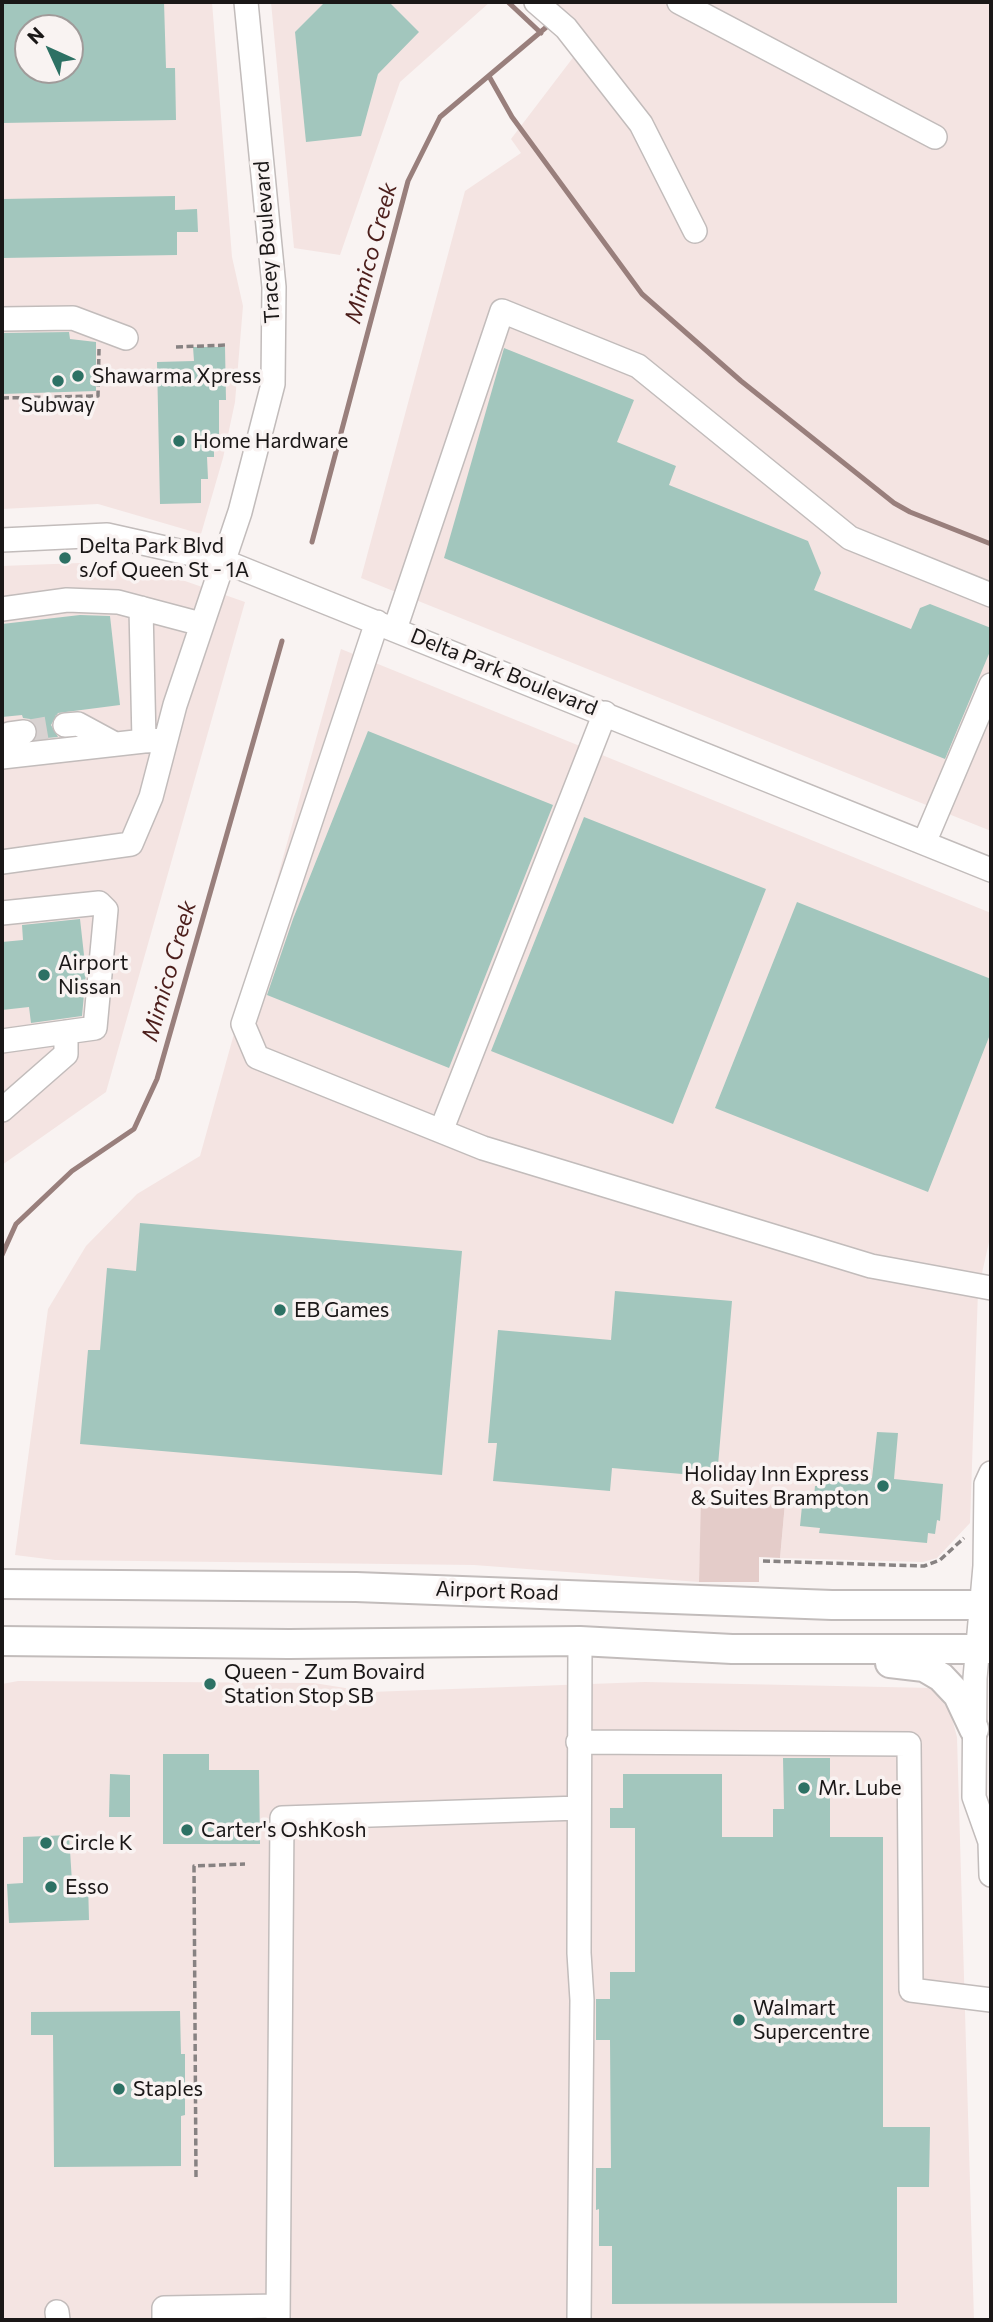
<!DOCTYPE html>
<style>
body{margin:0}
#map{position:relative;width:993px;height:2322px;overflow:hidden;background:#f9f3f2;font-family:Commissioner,sans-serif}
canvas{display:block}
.frame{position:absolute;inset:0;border:4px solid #1a1717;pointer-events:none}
.north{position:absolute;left:14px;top:14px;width:70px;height:70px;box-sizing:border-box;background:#f9f3f2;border:2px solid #a09b9a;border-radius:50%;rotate:315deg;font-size:19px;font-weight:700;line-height:28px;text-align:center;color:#1a1717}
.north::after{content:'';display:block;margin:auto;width:24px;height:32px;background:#2d7164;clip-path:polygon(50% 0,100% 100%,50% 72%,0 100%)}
</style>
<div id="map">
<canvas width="993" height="2322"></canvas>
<div class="frame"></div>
<div class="north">N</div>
</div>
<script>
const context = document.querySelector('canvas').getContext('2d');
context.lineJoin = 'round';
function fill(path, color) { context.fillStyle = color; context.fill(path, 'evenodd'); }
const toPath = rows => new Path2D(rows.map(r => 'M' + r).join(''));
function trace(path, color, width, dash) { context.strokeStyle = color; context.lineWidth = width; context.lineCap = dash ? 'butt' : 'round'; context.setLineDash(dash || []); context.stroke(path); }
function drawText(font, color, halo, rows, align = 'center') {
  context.font = font + ' Commissioner,sans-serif'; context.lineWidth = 7; context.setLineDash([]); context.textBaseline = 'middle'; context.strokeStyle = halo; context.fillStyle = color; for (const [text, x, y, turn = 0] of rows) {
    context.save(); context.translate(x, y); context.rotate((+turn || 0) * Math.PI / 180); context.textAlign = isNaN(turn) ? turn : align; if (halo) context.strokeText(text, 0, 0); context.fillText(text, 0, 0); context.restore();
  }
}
const built = toPath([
 [2,2,212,2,232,257,243,306,235,402,223,458,201,534,98,504,2,509],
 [28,28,70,28,70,70,28,70],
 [271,2,490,2,400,82,340,255,294,248],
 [521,2,991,2,991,831,361,578,465,191,521,153,511,139,575,55],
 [80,563,185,581,245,602,106,1092,2,1165,2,566],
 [341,649,991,913,991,1233,978,1291,970,1523,937,1558,923,1562,780,1558,785,1503,702,1499,699,1582,474,1565,55,1560,15,1555,48,1309,86,1246,137,1194,200,1156],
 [18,1681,314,1683,370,1692,645,1682,933,1688,950,1711,957,1737,974,2320,2,2320,2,1684]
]);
const green = toPath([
 [701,1499,785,1503,780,1558,759,1557,759,1582,699,1582]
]);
const stream = toPath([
 [508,2,541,33],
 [490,78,512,117,642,294,741,381,894,503,910,512,991,544],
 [312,542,408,181,440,117,550,24],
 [2,1255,16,1224,72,1171,134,1129,157,1079,282,641]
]);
const building = toPath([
 [2,2,164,2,166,68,175,68,176,120,2,123],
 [28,28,70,28,70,70,28,70],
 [325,2,389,2,419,32,378,74,361,136,306,142,295,32],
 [175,196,175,210,197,209,198,232,177,232,177,255,2,258,2,199],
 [69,332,70,339,96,342,96,391,2,394,2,333],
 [193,347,225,347,226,400,219,400,219,434,214,434,214,457,207,457,208,479,201,479,201,503,160,504,157,362,194,361],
 [504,348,634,400,617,442,676,466,669,485,808,541,821,573,814,590,911,629,920,608,930,604,991,628,991,649,945,759,444,558],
 [80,615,110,616,120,705,58,713,51,725,58,737,36,739,38,729,30,719,23,718,22,715,2,717,2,624],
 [368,731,553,805,449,1068,267,995,293,919],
 [584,817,766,889,673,1124,491,1051],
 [797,902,991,979,991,1032,928,1192,715,1108],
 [80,919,86,973,82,1016,31,1023,29,1007,2,1010,2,942,23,940,22,925],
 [140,1223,462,1251,442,1475,80,1444,88,1350,100,1350,107,1268,136,1271],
 [615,1291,732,1301,717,1477,612,1468,610,1491,493,1481,497,1443,488,1443,498,1330,611,1340],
 [877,1432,898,1433,894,1479,943,1484,940,1521,937,1520,935,1534,928,1533,927,1543,819,1533,820,1528,800,1526,802,1506,813,1508,815,1486,823,1486,824,1474,872,1478],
 [163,1754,209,1754,209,1770,259,1770,260,1844,163,1844],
 [783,1758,830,1758,830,1837,883,1837,883,2127,930,2127,929,2187,897,2187,897,2303,612,2304,612,2246,599,2246,599,2209,596,2210,596,2168,611,2168,610,2040,596,2040,596,1999,610,1999,610,1972,635,1972,635,1828,610,1828,610,1808,623,1808,623,1774,722,1774,722,1837,773,1837,773,1809,784,1809],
 [110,1774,130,1775,130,1817,109,1817],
 [69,1835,72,1882,88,1882,89,1920,9,1923,7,1884,23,1883,23,1837],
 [180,2011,181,2054,185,2054,185,2115,181,2116,181,2166,54,2167,53,2035,31,2035,31,2012]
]);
const minorTunnel = toPath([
 [24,732,65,725]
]);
const path = toPath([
 [176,347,228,345],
 [2,398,98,396,99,349],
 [763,1561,924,1566,940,1560,964,1538],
 [196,2177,194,1866,245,1864]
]);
const minor = toPath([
 [536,2,566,28,641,124,695,231],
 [679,2,935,137],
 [2,319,73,318,126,338],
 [2,540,107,535,223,561,991,870],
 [141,608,144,741,165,740],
 [2,609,67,600,118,602,201,624],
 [377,622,243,1024,257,1057,483,1148,871,1266,991,1288],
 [395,629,502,311,638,366,850,538,991,595],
 [65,725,78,724,115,744],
 [2,740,9,734,24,732],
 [2,757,144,741],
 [924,843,991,685],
 [2,862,131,844,151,797,175,705,240,512,273,384,274,287,246,2],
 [2,913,99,903,106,910,95,1028,2,1041],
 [2,1110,66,1054,66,1032],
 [441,1131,605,713],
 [991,1473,986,1484,985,1566,975,1678,974,1797,990,1842,991,1875],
 [578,1742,909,1744,911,1990,991,2000],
 [57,2312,58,2320],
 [164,2320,164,2308,278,2306],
 [278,2320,282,1818,579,1808],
 [579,2320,582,2000,579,1953,580,1641]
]);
const major = toPath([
 [2,1584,356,1587,832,1605,991,1605],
 [2,1641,289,1644,580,1641,732,1649,991,1649],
 [890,1663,924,1667,941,1677,958,1695,974,1729]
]);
const markers = [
 [78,376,7,"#2d7164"],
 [58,381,7,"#2d7164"],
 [179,441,7,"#2d7164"],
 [65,558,7,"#2d7164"],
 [44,975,7,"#2d7164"],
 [280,1310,7,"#2d7164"],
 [883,1486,7,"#2d7164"],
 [210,1684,7,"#2d7164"],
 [804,1788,7,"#2d7164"],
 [187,1830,7,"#2d7164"],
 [46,1843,7,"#2d7164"],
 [51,1887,7,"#2d7164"],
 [739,2020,7,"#2d7164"],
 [119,2089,7,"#2d7164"]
];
const streetNames = [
 ["Tracey Boulevard",267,242,-94],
 ["Delta Park Boulevard",504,672,22],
 ["Airport Road",497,1591,2]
];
const poiNames = [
 ["Shawarma Xpress",92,376],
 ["Subway",58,405,"center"],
 ["Home Hardware",193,441],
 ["Delta Park Blvd",79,546],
 ["s/of Queen St - 1A",79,570],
 ["Airport",58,963],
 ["Nissan",58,987],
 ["EB Games",294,1310],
 ["Holiday Inn Express",869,1474,"right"],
 ["& Suites Brampton",869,1498,"right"],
 ["Queen - Zum Bovaird",224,1672],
 ["Station Stop SB",224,1696],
 ["Mr. Lube",818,1788],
 ["Carter's OshKosh",201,1830],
 ["Circle K",60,1843],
 ["Esso",65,1887],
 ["Walmart",753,2008],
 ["Supercentre",753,2032],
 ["Staples",133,2089]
];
const waterNames = [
 ["Mimico Creek",371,253,-75],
 ["Mimico Creek",169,971,-74]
];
fill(built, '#f4e4e2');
fill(green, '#e4ccc9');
trace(stream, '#997f7c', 5);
fill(building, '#a2c6bd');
trace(minorTunnel, '#d8d2d1', 23, [23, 11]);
trace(minor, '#c2bcbb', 26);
trace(major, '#c2bcbb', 32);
trace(path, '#878282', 3.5, [7, 3.5]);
trace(minor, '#fff', 23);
trace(major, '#fff', 28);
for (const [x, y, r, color] of markers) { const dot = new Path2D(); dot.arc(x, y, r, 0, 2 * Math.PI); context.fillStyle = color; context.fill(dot); trace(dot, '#f9f3f2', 2.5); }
drawText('21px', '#1a1717', '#f9f3f2', streetNames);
drawText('21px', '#1a1717', '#f9f3f2', poiNames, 'left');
drawText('italic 23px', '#4c1e1b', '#f9f3f2', waterNames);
</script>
